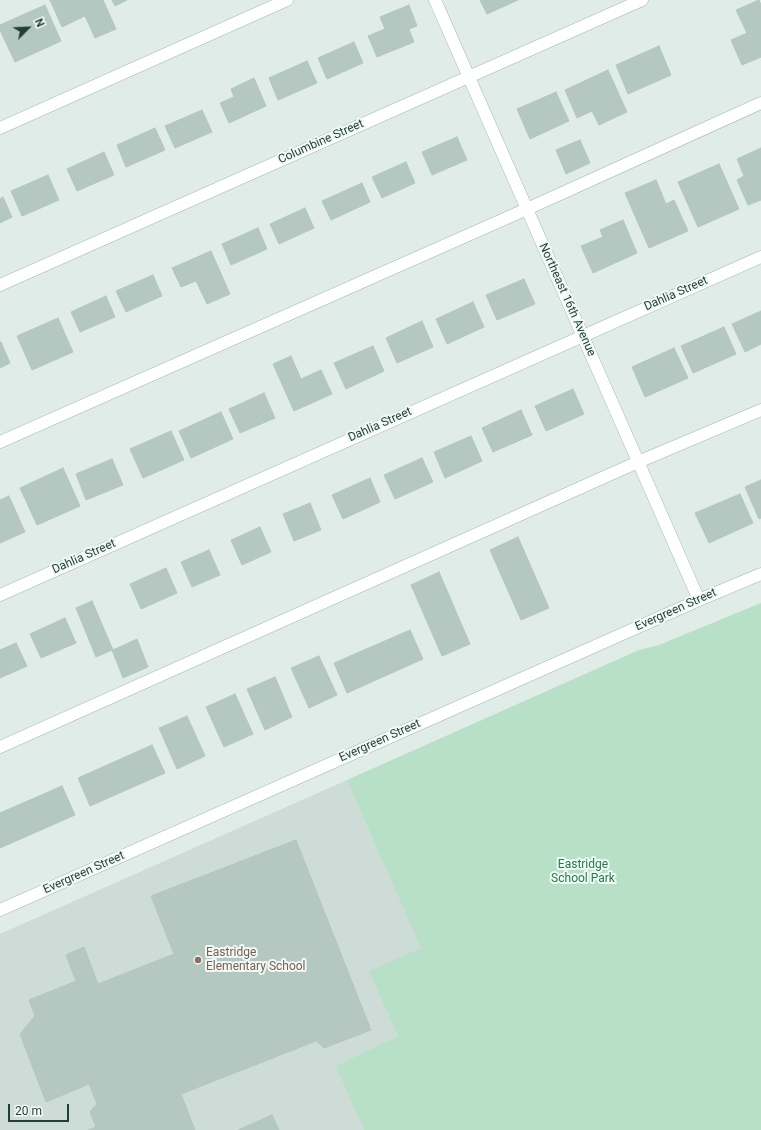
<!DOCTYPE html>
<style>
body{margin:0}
#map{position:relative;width:761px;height:1130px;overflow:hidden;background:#e0ece8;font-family:Roboto,sans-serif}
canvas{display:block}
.north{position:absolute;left:8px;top:8px;width:40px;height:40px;-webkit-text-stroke:3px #f1f9f5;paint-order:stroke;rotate:66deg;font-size:11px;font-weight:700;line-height:16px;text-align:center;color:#1f3e39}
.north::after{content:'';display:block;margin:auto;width:14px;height:18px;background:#1f3e39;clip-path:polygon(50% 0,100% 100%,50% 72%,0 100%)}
.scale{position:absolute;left:8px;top:1104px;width:61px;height:18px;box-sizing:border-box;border:2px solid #1f3e39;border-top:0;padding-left:5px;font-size:12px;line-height:14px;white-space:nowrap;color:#1f3e39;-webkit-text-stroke:3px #f1f9f5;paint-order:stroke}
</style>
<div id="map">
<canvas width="761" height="1130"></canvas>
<div class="north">N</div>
<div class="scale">20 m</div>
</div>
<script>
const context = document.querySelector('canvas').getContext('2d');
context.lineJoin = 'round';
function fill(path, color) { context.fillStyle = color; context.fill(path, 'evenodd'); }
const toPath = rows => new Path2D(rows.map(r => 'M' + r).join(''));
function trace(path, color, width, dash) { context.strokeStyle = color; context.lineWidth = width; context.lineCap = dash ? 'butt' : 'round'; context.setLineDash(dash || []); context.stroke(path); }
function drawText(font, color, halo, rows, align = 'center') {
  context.font = font + ' Roboto,sans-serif'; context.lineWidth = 4; context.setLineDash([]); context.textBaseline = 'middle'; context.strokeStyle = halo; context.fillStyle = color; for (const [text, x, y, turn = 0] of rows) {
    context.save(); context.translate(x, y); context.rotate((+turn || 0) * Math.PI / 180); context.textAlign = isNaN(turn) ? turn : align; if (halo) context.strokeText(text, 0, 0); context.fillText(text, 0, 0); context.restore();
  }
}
const built = toPath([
 [347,780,422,948,370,971,398,1036,337,1066,364,1130,0,1130,0,934]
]);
const green = toPath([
 [761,603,761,1130,364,1130,336,1066,398,1036,369,971,421,948,347,780,639,650,659,645]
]);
const building = toPath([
 [50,0,103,0,116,29,95,38,85,16,62,27,50,0],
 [112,0,127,0,115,6,112,0],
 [480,0,518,0,487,14,480,0],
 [759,0,761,5,761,57,742,65,731,40,747,33,736,10,759,0],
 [45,5,61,41,15,62,0,30,0,25,45,5],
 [409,5,417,26,409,29,414,42,377,57,368,36,385,29,380,17,409,5],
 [354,42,363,63,327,79,318,58,354,42],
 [659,46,671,75,628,94,616,65,659,46],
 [307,61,317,83,278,100,269,78,307,61],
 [608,70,627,112,599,125,592,111,577,118,565,90,608,70],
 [254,78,266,106,229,123,220,103,234,97,231,89,254,78],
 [556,92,569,121,530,139,517,109,556,92],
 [202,110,212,132,175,148,165,126,202,110],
 [155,128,165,150,126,167,117,145,155,128],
 [457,137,467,160,432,175,422,152,457,137],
 [580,140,590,163,566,174,556,150,580,140],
 [761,148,761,200,748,205,737,180,744,176,737,159,761,148],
 [104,152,114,175,77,191,67,169,104,152],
 [406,162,415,183,382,198,372,177,406,162],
 [719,164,739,209,698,227,678,182,719,164],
 [48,175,59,200,22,216,11,191,48,175],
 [656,180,666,204,674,200,688,231,649,248,625,193,656,180],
 [362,183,370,202,331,220,322,201,362,183],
 [3,197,12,217,0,223,0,199,3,197],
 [305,208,314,228,279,244,270,224,305,208],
 [623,220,637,253,593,273,581,246,603,237,600,230,623,220],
 [258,228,267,249,231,265,222,244,258,228],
 [211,251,230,294,207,304,196,281,181,287,172,268,211,251],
 [153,275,162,296,126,312,116,291,153,275],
 [524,279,535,304,497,320,486,295,524,279],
 [106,296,115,317,80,332,71,312,106,296],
 [473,302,484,327,447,344,436,319,473,302],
 [761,311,761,344,745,352,732,324,761,311],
 [58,318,73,352,32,370,17,336,58,318],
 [422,321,433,347,397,363,386,338,422,321],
 [724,327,736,354,693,373,681,346,724,327],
 [1,342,10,363,0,368,0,343,1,342],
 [373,346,384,371,346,389,334,363,373,346],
 [674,348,688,378,645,397,632,367,674,348],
 [291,356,301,379,321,370,332,394,294,411,273,364,291,356],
 [573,389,584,414,546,431,535,406,573,389],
 [264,393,275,418,240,433,229,409,264,393],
 [521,410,532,435,493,452,482,428,521,410],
 [221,412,233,439,191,458,179,431,221,412],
 [171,431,184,460,143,478,130,449,171,431],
 [471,436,482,461,445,478,434,452,471,436],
 [422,458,433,482,395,499,384,475,422,458],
 [112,459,123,485,86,500,76,474,112,459],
 [63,468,80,506,37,525,20,488,63,468],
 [370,478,380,502,343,519,332,495,370,478],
 [761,480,761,518,759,519,745,487,761,480],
 [740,494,753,523,709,543,695,513,740,494],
 [9,496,25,532,0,543,0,500,9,496],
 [310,503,321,530,294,541,283,514,310,503],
 [260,527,271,552,242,565,231,540,260,527],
 [518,537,549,608,521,620,490,550,518,537],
 [209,550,220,575,192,587,181,562,209,550],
 [166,568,177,593,141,609,130,584,166,568],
 [439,572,470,644,442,656,411,585,439,572],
 [92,601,113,650,137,639,148,667,123,678,112,650,96,657,76,608,92,601],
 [65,618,76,643,41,658,30,634,65,618],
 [410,630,423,659,347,693,334,663,410,630],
 [16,643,27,666,0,678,0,650,16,643],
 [319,656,337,695,309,708,291,668,319,656],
 [275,677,292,717,265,730,247,689,275,677],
 [235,694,253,734,224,747,206,707,235,694],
 [187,716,205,756,177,769,159,728,187,716],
 [152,745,165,773,90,806,78,778,152,745],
 [62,786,75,815,0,848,0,813,62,786],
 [296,840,371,1030,324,1048,316,1041,181,1094,195,1130,88,1130,96,1127,90,1112,97,1104,89,1084,46,1102,20,1034,35,1016,29,1000,76,981,66,955,84,947,98,984,174,954,151,896,296,840],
 [272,1115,279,1130,238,1130,272,1115]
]);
const minor = toPath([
 [435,0,699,600],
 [0,128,287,0],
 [0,285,642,0],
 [0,442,527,209,761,103],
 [0,595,761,257],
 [0,747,638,462,761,410],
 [0,910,699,600,761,574]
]);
const markers = [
 [198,960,4,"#8d6e63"]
];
const streetNames = [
 ["Columbine Street",321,142,-24],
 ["Dahlia Street",676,294,-24],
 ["Northeast 16th Avenue",567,300,66],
 ["Dahlia Street",380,425,-24],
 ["Dahlia Street",84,557,-24],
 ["Evergreen Street",676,610,-24],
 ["Evergreen Street",380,741,-24],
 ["Evergreen Street",84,873,-24]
];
const parkNames = [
 ["Eastridge",583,865],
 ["School Park",583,879]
];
const educationNames = [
 ["Eastridge",206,953],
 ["Elementary School",206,967]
];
fill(built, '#cedcd7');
fill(green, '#b7e0c6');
fill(building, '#b5c7c1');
trace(building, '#b2c7c0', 1);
trace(minor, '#a2b4b0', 13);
trace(minor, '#fff', 12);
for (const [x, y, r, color] of markers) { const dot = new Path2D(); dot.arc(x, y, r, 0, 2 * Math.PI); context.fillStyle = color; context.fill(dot); trace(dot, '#f1f9f5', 1.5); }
drawText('12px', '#1f3e39', '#f1f9f5', streetNames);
drawText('12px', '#26794d', '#f1f9f5', parkNames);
drawText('12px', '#785e54', '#f1f9f5', educationNames, 'left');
</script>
